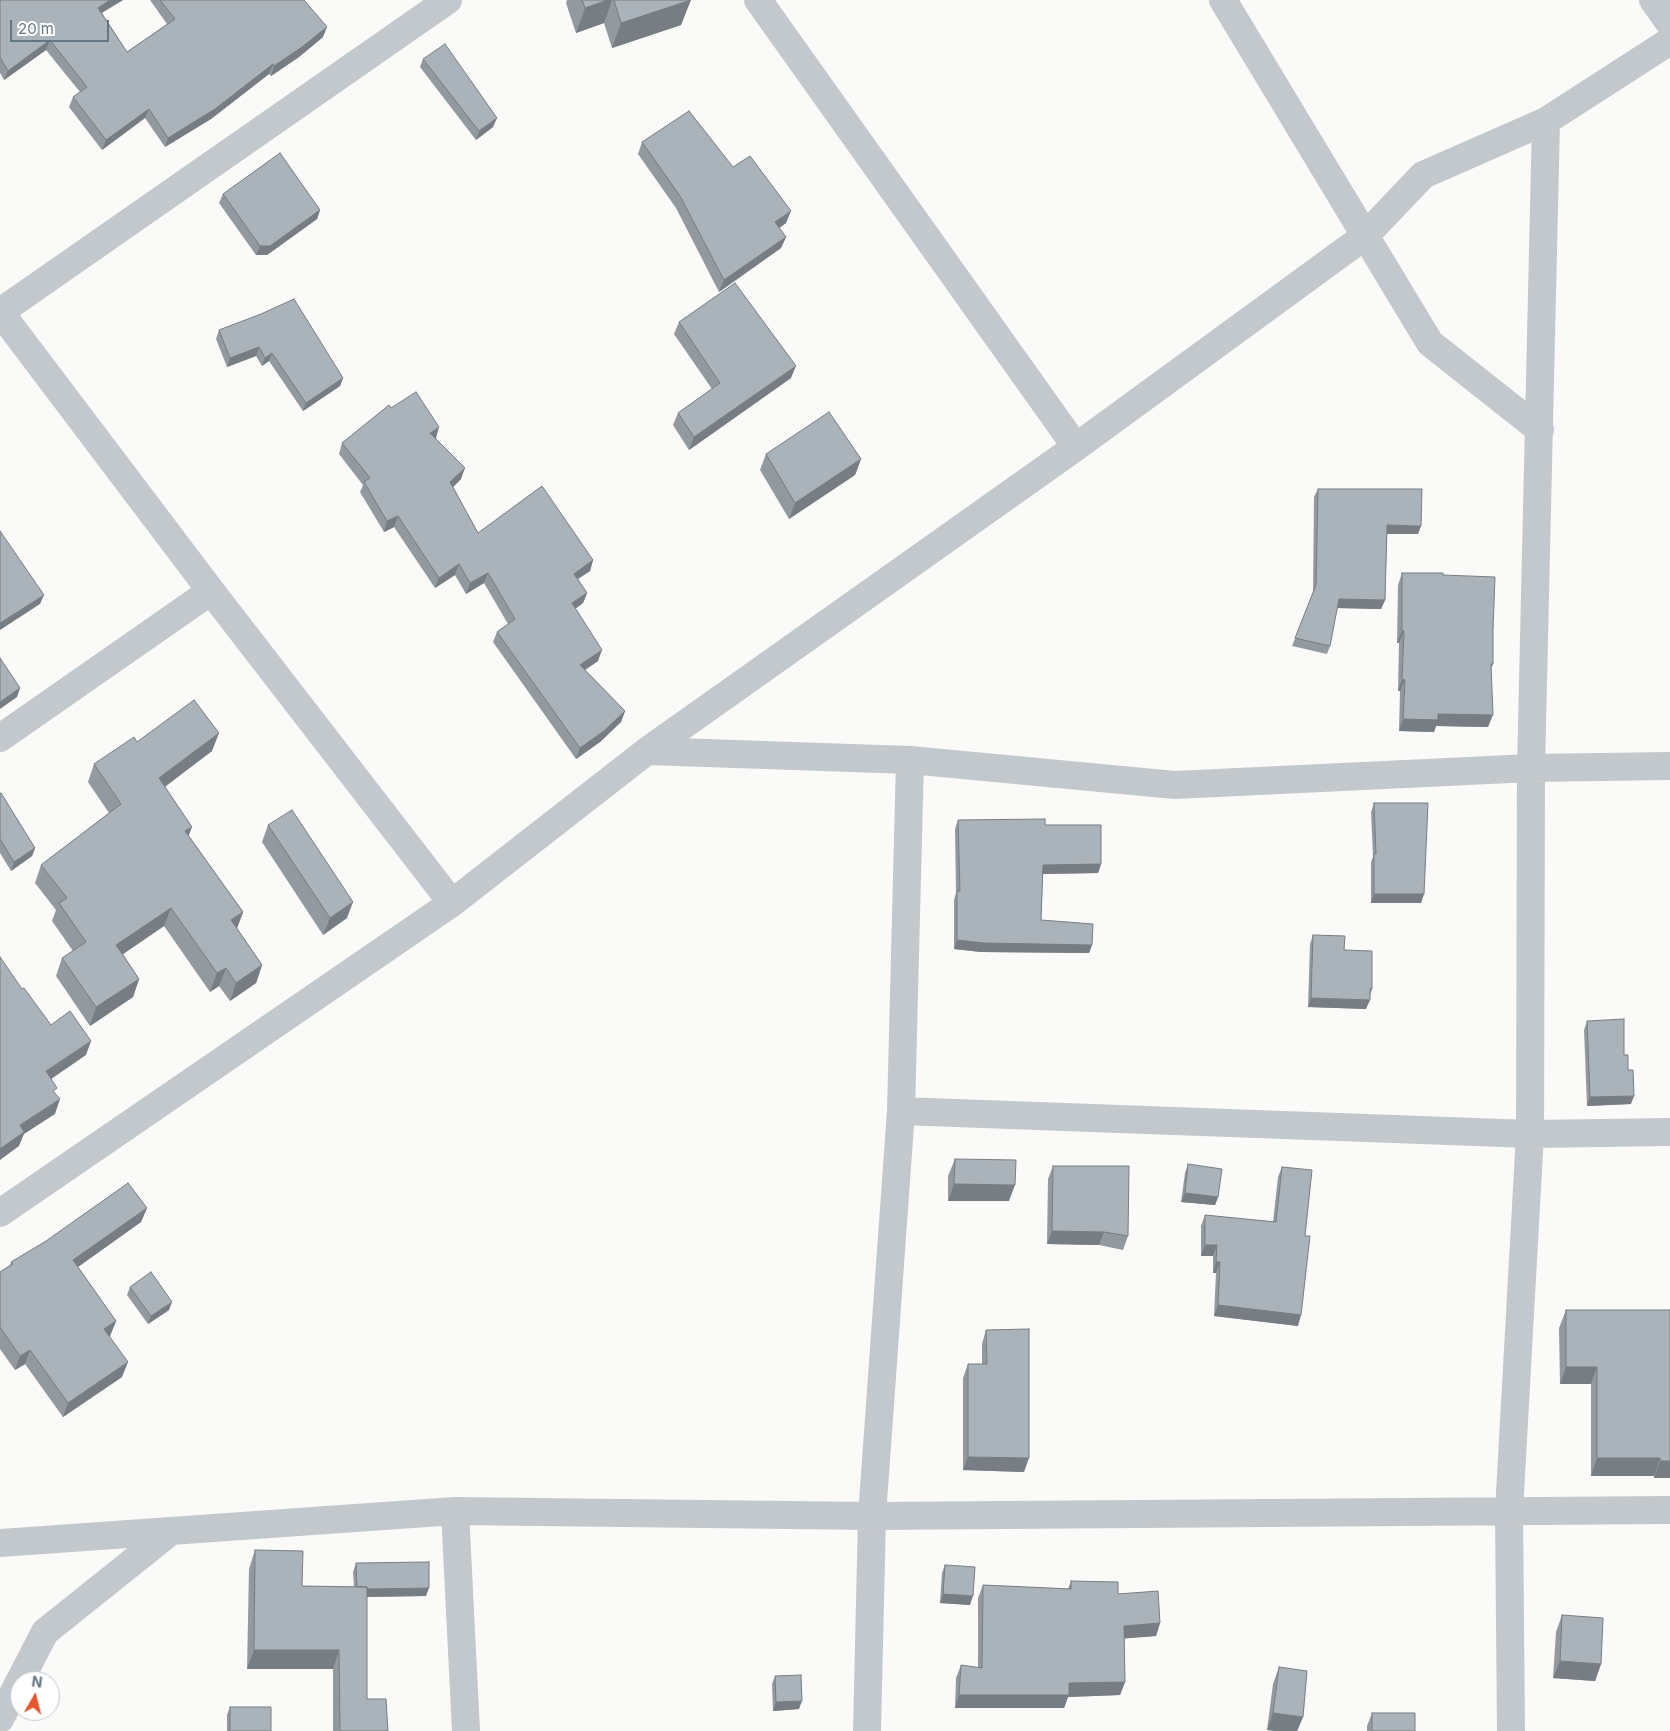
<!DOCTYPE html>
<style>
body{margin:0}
#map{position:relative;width:1670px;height:1731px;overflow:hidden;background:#fafaf8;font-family:Inter,sans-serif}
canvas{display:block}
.north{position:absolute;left:10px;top:1671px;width:50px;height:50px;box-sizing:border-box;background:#fff;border:1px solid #c1c8cd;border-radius:50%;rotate:8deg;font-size:14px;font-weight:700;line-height:20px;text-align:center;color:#657683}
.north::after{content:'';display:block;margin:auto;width:18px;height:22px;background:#e4572e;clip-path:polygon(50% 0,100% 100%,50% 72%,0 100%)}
.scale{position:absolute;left:10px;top:20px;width:99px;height:22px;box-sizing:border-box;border:2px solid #657683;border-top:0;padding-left:6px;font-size:15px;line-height:18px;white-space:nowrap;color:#657683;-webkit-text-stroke:4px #fff;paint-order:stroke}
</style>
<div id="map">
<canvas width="1670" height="1731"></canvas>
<div class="north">N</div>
<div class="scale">20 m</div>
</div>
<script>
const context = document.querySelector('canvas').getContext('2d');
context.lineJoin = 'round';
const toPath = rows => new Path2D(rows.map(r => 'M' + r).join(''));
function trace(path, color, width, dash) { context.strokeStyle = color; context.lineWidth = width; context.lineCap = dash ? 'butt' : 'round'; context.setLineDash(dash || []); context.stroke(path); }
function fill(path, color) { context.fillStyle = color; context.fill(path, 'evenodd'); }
const minor = toPath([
 [758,0,1076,447],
 [1223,0,1430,343,1540,430],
 [1653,0,1670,24],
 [0,312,211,591,452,903],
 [0,312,448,0],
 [0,738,211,591],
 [647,751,910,760,1175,785,1531,768,1670,766],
 [901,1111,1530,1134,1670,1132],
 [0,1213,452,903,647,751,1076,447,1365,236,1423,175,1546,121,1670,41],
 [455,1511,466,1731],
 [0,1543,455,1511,872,1516,1670,1510],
 [0,1719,45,1632,170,1532],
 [867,1731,872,1516,901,1111,910,760],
 [1511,1731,1509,1511,1530,1134,1531,768,1546,121]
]);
const wall = toPath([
 [0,0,123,0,102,13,127,52,167,24,150,0,304,0,323,37,299,57,271,76,269,74,211,119,165,147,145,118,102,150,69,107,73,97,80,92,46,50,4,80,0,73],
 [567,0,690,0,681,25,612,48,604,23,576,33,566,3],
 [423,59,493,127,476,140,420,67],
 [642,142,733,167,786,223,779,228,786,237,781,248,719,292,676,208,638,154],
 [223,194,320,210,317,219,267,255,256,255,219,203],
 [679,322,791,378,689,450,673,425,678,413,712,389,674,334],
 [219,330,343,378,340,386,303,411,269,361,262,366,256,356,227,367,216,339],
 [391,408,436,438,461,479,453,487,478,533,593,560,590,571,578,579,587,593,583,603,575,609,598,661,585,670,625,711,621,722,600,742,576,759,493,642,497,632,508,624,484,583,466,594,455,575,435,588,394,527,384,532,360,492,363,485,339,454,342,443],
 [766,454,861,459,855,475,789,519,760,470],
 [1318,489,1418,534,1387,534,1385,600,1381,609,1337,608,1330,646,1327,654,1292,646,1313,593,1314,497],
 [1402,573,1443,575,1493,630,1493,664,1491,670,1488,727,1436,726,1434,732,1399,731,1400,691,1398,691,1399,643,1397,643,1398,585],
 [137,742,212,751,165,787,189,836,243,912,237,928,262,965,256,983,230,1001,219,986,210,992,164,926,123,954,139,979,133,997,90,1026,56,976,62,958,73,951,52,921,56,910,35,883,41,865,109,813,88,782,94,764],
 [0,794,35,848,32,856,11,871,0,853],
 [1374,803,1421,903,1371,903,1371,862,1373,857,1371,812],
 [958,820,1045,825,1101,864,1098,873,1043,874,1041,920,1092,945,1089,953,981,952,954,949,954,900,956,893,955,829],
 [268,825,347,918,323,935,262,842],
 [1313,935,1344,950,1372,989,1366,1009,1308,1007,1310,944],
 [1587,1021,1631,1104,1587,1106,1584,1030],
 [955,1159,1009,1201,948,1201,948,1176],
 [1188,1164,1218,1197,1215,1205,1181,1202,1185,1173],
 [1053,1166,1128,1236,1123,1250,1099,1245,1047,1244,1048,1179],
 [1282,1167,1305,1236,1298,1326,1214,1316,1216,1273,1213,1273,1213,1256,1201,1256,1201,1226,1205,1215,1273,1222,1278,1177],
 [147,1208,141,1222,78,1267,116,1321,110,1336,109,1336,122,1377,63,1417,25,1364,15,1370,0,1349,0,1272,10,1265,11,1262],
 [130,1287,169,1310,148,1324,127,1295],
 [1566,1310,1670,1310,1670,1478,1654,1478,1654,1476,1591,1476,1591,1384,1560,1384,1559,1328],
 [986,1330,1024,1472,963,1470,963,1378,968,1364,982,1364,982,1344],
 [255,1550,302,1586,354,1587,353,1572,356,1563,426,1596,367,1597,367,1699,388,1731,333,1731,333,1669,247,1669,249,1569],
 [945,1565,970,1605,940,1603,942,1573],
 [1071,1581,1118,1594,1160,1623,1156,1636,1124,1638,1125,1682,1120,1695,1068,1697,1064,1708,955,1708,956,1678,961,1665,978,1668,978,1598,983,1585,1068,1589],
 [1562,1615,1601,1664,1595,1681,1553,1678,1556,1632],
 [1279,1667,1303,1717,1297,1731,1276,1731,1267,1730,1273,1684],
 [775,1676,799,1709,773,1711,772,1684],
 [230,1707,271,1731,227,1731,227,1715],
 [1372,1713,1415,1731,1367,1731,1367,1726]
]);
const shadedWall = toPath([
 [110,0,123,0,94,17,98,8],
 [608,0,612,0,604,23,576,33,585,8],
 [691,0,681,25,612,48,621,23],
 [327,27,323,37,299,57,271,76,274,66],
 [50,40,46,50,4,80,8,71],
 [273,64,269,74,211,119,165,147,168,138],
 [149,109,145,118,102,150,106,140],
 [497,118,493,127,476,140,479,131],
 [320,210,317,219,267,255,256,255,260,246],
 [791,211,786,223,771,234,775,222],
 [786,237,781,248,719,292,724,280],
 [259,347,256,356,227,367,230,358],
 [272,353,269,361,262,366,265,358],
 [796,366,791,378,689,450,694,437],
 [343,378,340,386,303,411,306,403],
 [439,427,436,438,427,444,430,433],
 [861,459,855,475,789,519,795,503],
 [465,468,461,479,447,493,450,482],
 [398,516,394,527,384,532,387,521],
 [1387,525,1421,526,1418,534,1384,534],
 [593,560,590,571,570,584,574,574],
 [459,564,455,575,435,588,439,578],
 [488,573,484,583,466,594,470,583],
 [587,593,583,603,568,614,572,603],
 [44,595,40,604,0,630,0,623],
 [1339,599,1385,600,1381,609,1336,608],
 [1402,631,1404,631,1399,643,1397,643],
 [602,650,598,661,576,676,580,665],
 [1402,679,1405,680,1400,691,1398,691],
 [20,688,17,697,0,709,0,702],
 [625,711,621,722,600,742,576,759,580,748],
 [1438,714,1493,715,1488,727,1436,726,1434,732,1399,731,1403,719],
 [219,733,212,751,152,796,159,778],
 [192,827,185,845,185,831],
 [35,848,32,856,11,871,14,862],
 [1101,864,1098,873,1040,874,1043,865],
 [1374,894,1424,894,1421,903,1371,903],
 [353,902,347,918,323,935,330,918],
 [171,908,164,926,110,963,116,945],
 [243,912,236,931,231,920],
 [957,940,1092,945,1089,953,981,952,954,949],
 [262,965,256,983,230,1001,236,983],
 [226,968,219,986,210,992,217,973],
 [139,979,133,997,90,1026,96,1007],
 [1311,998,1370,1000,1366,1009,1308,1007],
 [91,1041,86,1055,41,1086,46,1071],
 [1634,1096,1631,1104,1587,1106,1590,1097],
 [60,1099,55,1114,24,1134,19,1146,0,1160,0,1149,20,1125],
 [954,1184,1015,1185,1009,1201,948,1201],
 [1185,1193,1218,1197,1215,1205,1181,1202],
 [147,1208,141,1222,68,1274,73,1260],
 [1052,1231,1104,1232,1099,1245,1047,1244],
 [1205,1245,1217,1245,1213,1256,1201,1256],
 [1216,1262,1220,1262,1216,1273,1213,1273],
 [172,1302,169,1310,148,1324,151,1316],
 [1218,1305,1301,1315,1298,1326,1214,1316],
 [116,1321,110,1336,99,1343,104,1329],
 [30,1350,25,1364,15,1370,20,1356],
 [128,1362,122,1377,63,1417,68,1403],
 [1566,1367,1597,1367,1591,1384,1560,1384],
 [968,1457,1029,1458,1024,1472,963,1470],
 [1597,1458,1660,1458,1654,1476,1591,1476],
 [1660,1461,1670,1461,1670,1478,1654,1478],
 [429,1588,426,1596,354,1597,357,1589],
 [943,1594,973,1596,970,1605,940,1603],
 [1160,1623,1156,1636,1119,1639,1124,1626],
 [254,1650,339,1650,333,1669,247,1669],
 [1560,1661,1601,1664,1595,1681,1553,1678],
 [1125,1682,1120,1695,1068,1697,1064,1708,955,1708,959,1695,1069,1683],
 [802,1701,799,1709,773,1711,776,1702],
 [1273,1713,1303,1717,1297,1731,1276,1731,1267,1730]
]);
const building = toPath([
 [0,0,110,0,98,8,127,52,175,19,160,0,304,0,327,27,302,47,274,66,273,64,215,109,168,138,149,109,106,140,73,97,87,87,50,40,8,71,0,57,0,0],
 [582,0,608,0,585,8,582,0],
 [614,0,691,0,621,23,614,0],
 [445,44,497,118,479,131,423,59,445,44],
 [689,111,733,167,750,156,791,211,775,222,786,237,724,280,680,196,642,142,689,111],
 [280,153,320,210,270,246,260,246,223,194,280,153],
 [735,283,796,366,694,437,678,413,720,383,679,322,735,283],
 [294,299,343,378,306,403,272,353,265,358,259,347,230,358,219,330,261,314,294,299],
 [416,392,439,427,430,433,465,468,450,482,478,533,542,486,593,560,574,574,587,593,572,603,602,650,580,665,625,711,604,731,580,748,497,632,515,619,488,573,470,583,459,564,439,578,398,516,387,521,364,482,370,478,342,443,389,405,391,408,416,392],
 [829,412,861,459,795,503,766,454,829,412],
 [1318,489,1422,489,1421,526,1387,525,1385,600,1339,599,1330,646,1295,638,1316,585,1318,489],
 [0,531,44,595,0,623,0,531],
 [1402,573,1443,573,1443,575,1495,577,1493,630,1493,664,1491,664,1493,715,1438,714,1438,720,1403,719,1405,680,1402,679,1404,631,1402,631,1402,573],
 [0,658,20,688,0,702,0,658],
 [194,700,219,733,159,778,192,827,185,831,243,912,231,920,262,965,236,983,226,968,217,973,171,908,116,945,139,979,96,1007,62,958,86,942,59,903,67,898,41,865,121,804,94,764,134,737,137,742,194,700],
 [1,793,35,848,14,862,0,839,0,794,1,793],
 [1374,803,1428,803,1424,894,1374,894,1374,854,1376,854,1374,803],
 [292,810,353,902,330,918,268,825,292,810],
 [1045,819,1045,825,1101,825,1101,864,1043,865,1041,920,1093,924,1092,945,984,943,957,940,957,891,960,891,958,820,1045,819],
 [1313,935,1345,936,1344,950,1372,951,1372,989,1370,989,1370,1000,1311,998,1313,935],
 [0,957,22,989,24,988,51,1025,70,1011,91,1041,46,1071,57,1088,53,1091,60,1099,20,1125,24,1132,0,1149,0,957],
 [1624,1019,1624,1055,1628,1055,1628,1070,1633,1070,1634,1096,1590,1097,1587,1021,1624,1019],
 [955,1159,1016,1160,1015,1185,954,1184,955,1159],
 [1188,1164,1222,1169,1218,1197,1185,1193,1188,1164],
 [1053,1166,1129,1166,1128,1236,1104,1232,1052,1231,1053,1166],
 [1282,1167,1312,1170,1305,1236,1310,1236,1301,1315,1218,1305,1220,1262,1216,1262,1217,1245,1205,1245,1205,1215,1276,1222,1282,1167],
 [128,1183,147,1208,73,1260,116,1321,104,1329,128,1362,68,1403,30,1350,20,1356,0,1327,0,1272,13,1264,11,1262,46,1241,128,1183],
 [151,1272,172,1302,151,1316,130,1287,151,1272],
 [1566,1310,1670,1310,1670,1461,1660,1461,1660,1458,1597,1458,1597,1367,1566,1367,1566,1310],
 [1029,1329,1029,1458,968,1457,968,1364,987,1364,986,1330,1029,1329],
 [255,1550,303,1551,302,1586,367,1587,367,1699,386,1699,388,1731,340,1731,339,1650,254,1650,255,1550],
 [429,1562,429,1588,367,1589,367,1587,357,1587,356,1563,429,1562],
 [945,1565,975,1567,973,1596,943,1594,945,1565],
 [1071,1581,1118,1582,1118,1594,1158,1591,1160,1623,1124,1626,1125,1682,1069,1683,1069,1695,959,1695,961,1665,982,1668,983,1585,1071,1589,1071,1581],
 [1562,1615,1603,1618,1601,1664,1560,1661,1562,1615],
 [1279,1667,1307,1671,1303,1717,1273,1713,1279,1667],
 [801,1675,802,1701,776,1702,775,1676,801,1675],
 [230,1707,271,1707,271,1731,230,1731,230,1707],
 [1372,1713,1415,1713,1415,1731,1372,1731,1372,1713]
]);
trace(minor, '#c3c8cc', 28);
fill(wall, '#929a9f');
fill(shadedWall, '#777d82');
fill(building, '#aab3b9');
trace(building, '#777d82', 1);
</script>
